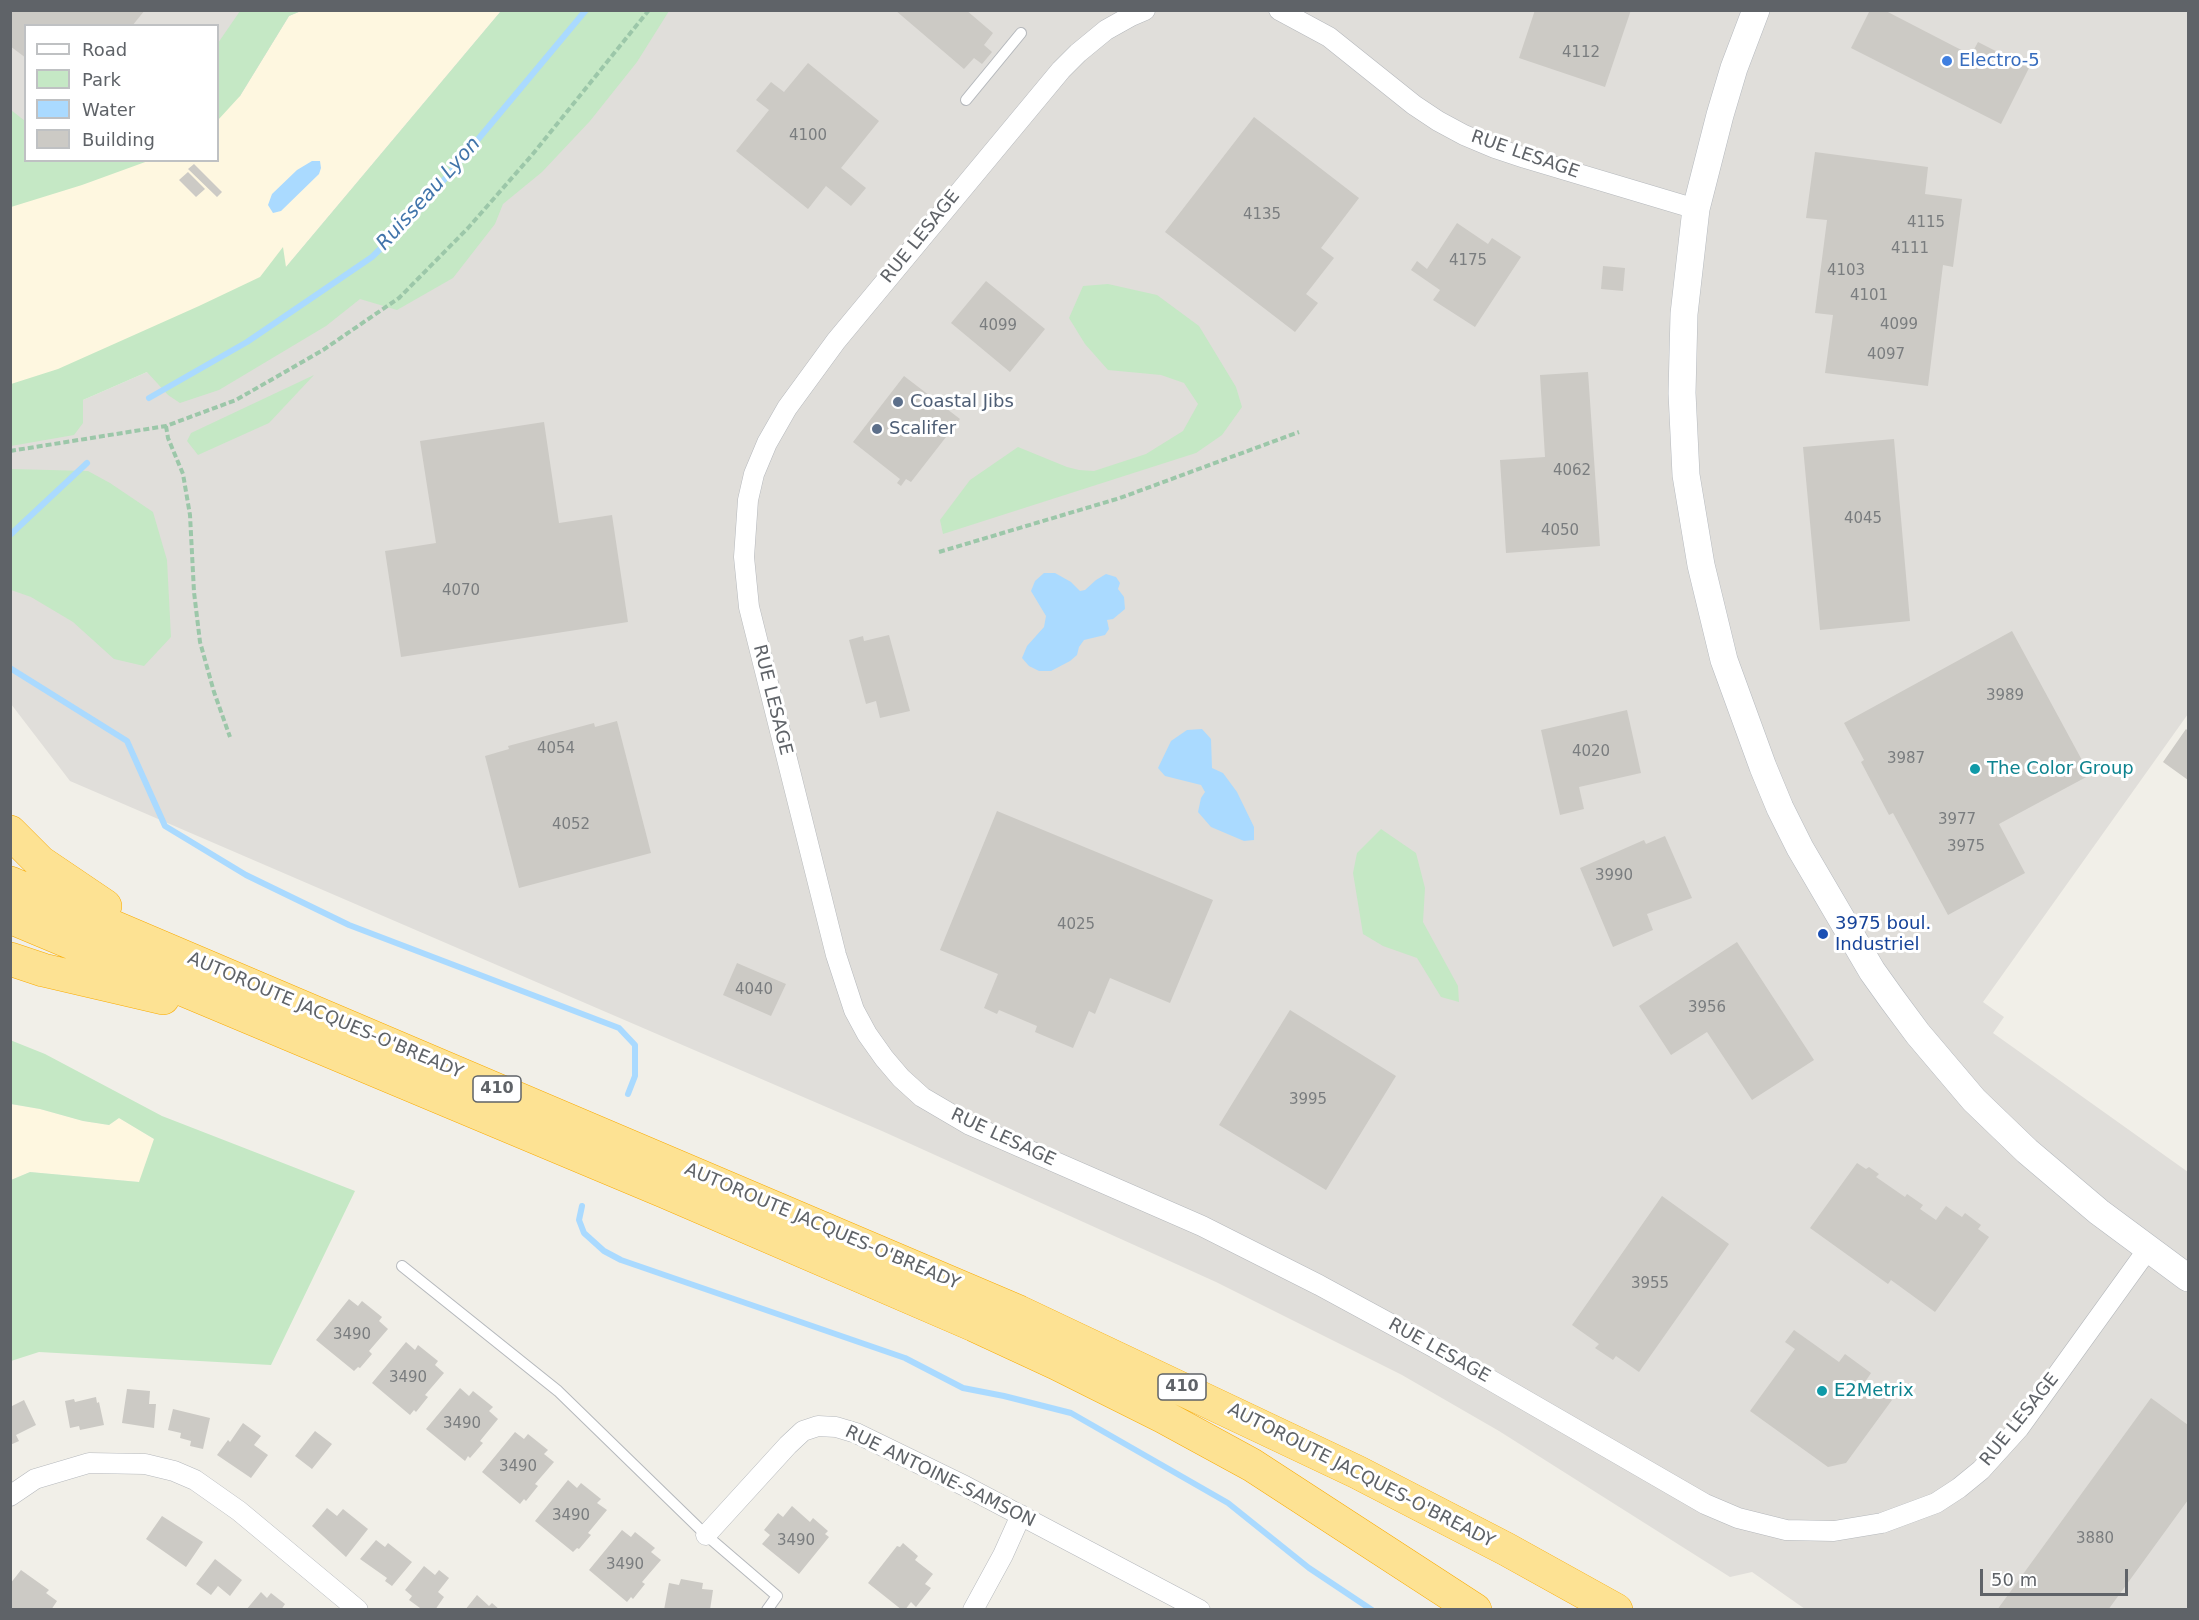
<!DOCTYPE html>
<style>
body{margin:0}
#map{position:relative;width:2199px;height:1620px;overflow:hidden;background:#f1efe8;font-family:"DejaVu Sans",sans-serif}
canvas{display:block}
.frame{position:absolute;inset:0;border:12px solid #5f6368;pointer-events:none}
.legend{position:absolute;left:24px;top:24px;width:195px;height:138px;box-sizing:border-box;background:#fff;border:2px solid #bfc1c3;margin:0;padding:8px 10px;list-style:none;font-size:18px;color:#5f6368}
.legend li{display:flex;align-items:center;gap:12px;height:30px}
.legend b{width:30px;border:2px solid #bfc1c3}
.scale{position:absolute;left:1980px;top:1569px;width:148px;height:27px;box-sizing:border-box;border:3px solid #5f6368;border-top:0;padding-left:8px;font-size:18px;line-height:21px;white-space:nowrap;color:#5f6368;-webkit-text-stroke:4px #fff;paint-order:stroke}
</style>
<div id="map">
<canvas width="2199" height="1620"></canvas>
<div class="frame"></div>
<ul class="legend">
<li><b style="height:8px;background:#fff"></b>Road</li>
<li><b style="height:16px;background:#c5e8c5"></b>Park</li>
<li><b style="height:16px;background:#aadaff"></b>Water</li>
<li><b style="height:16px;background:#cccac5"></b>Building</li>
</ul>
<div class="scale">50 m</div>
</div>
<script>
const context = document.querySelector('canvas').getContext('2d');
context.lineJoin = 'round';
function fill(path, color) { context.fillStyle = color; context.fill(path, 'evenodd'); }
const toPath = rows => new Path2D(rows.map(r => 'M' + r).join(''));
function trace(path, color, width, dash) { context.strokeStyle = color; context.lineWidth = width; context.lineCap = dash ? 'butt' : 'round'; context.setLineDash(dash || []); context.stroke(path); }
function drawText(font, color, halo, rows, align = 'center') {
  context.font = font + ' "DejaVu Sans",sans-serif'; context.lineWidth = 6; context.setLineDash([]); context.textBaseline = 'middle'; context.strokeStyle = halo; context.fillStyle = color; for (const [text, x, y, turn = 0] of rows) {
    context.save(); context.translate(x, y); context.rotate((+turn || 0) * Math.PI / 180); context.textAlign = isNaN(turn) ? turn : align; if (halo) context.strokeText(text, 0, 0); context.fillText(text, 0, 0); context.restore();
  }
}
const commercial = toPath([
 [301,11,501,11,286,267,11,419,10,190,83,161,218,160,218,105,240,96,289,16],
 [10,1104,40,1109,83,1121,109,1125,119,1118,154,1139,140,1182,30,1172,11,1180]
]);
const industrial = toPath([
 [11,11,301,11,289,16,240,96,218,105,218,26,26,26,26,160,11,190],
 [501,11,2188,11,2188,714,1983,1002,2004,1017,1993,1033,2188,1172,2188,1609,1805,1609,1752,1572,1730,1577,1499,1431,1402,1375,1216,1282,882,1131,70,781,11,704,11,419,83,400,147,372,286,267]
]);
const green = toPath([
 [240,11,301,11,289,16,240,96,218,120,218,43],
 [501,11,669,11,637,62,590,121,542,172,503,204,495,224,453,278,397,310,360,299,326,326,219,390,180,403,168,395,147,372,83,400,83,423,74,435,11,446,11,384,58,369,199,306,260,277,283,247,286,267],
 [11,110,25,121,26,160,148,161,82,185,11,207],
 [1108,284,1157,295,1199,326,1236,387,1242,407,1222,435,1196,453,943,534,940,520,970,480,1018,447,1067,467,1079,470,1094,471,1146,454,1183,431,1198,404,1184,383,1161,375,1108,370,1085,344,1069,318,1083,286],
 [314,375,269,423,198,455,187,441,191,433],
 [11,469,88,471,110,483,153,512,167,560,171,637,144,666,114,659,73,622,31,597,11,590],
 [1381,829,1416,853,1425,888,1423,922,1458,986,1459,1002,1441,997,1417,958,1383,946,1363,934,1353,873,1357,853],
 [10,1040,45,1054,162,1116,355,1191,271,1365,39,1352,11,1361,11,1180,30,1172,139,1182,154,1139,119,1118,109,1125,83,1121,40,1109,11,1104]
]);
const water = toPath([
 [312,161,320,161,321,168,319,174,281,211,273,213,268,205,272,194,297,170],
 [1044,573,1055,573,1071,582,1080,591,1085,590,1096,580,1106,574,1116,577,1120,583,1118,589,1124,597,1125,609,1113,619,1107,620,1109,629,1105,635,1084,640,1079,647,1077,655,1070,661,1051,671,1039,671,1029,666,1022,658,1027,646,1044,627,1046,616,1031,591,1035,581],
 [1202,729,1211,739,1212,768,1223,773,1237,792,1254,827,1254,840,1244,841,1211,827,1198,812,1201,798,1205,792,1201,785,1165,776,1158,768,1171,741,1187,730]
]);
const stream = toPath([
 [149,398,247,342,372,257,414,216,586,10],
 [10,535,87,463],
 [10,668,127,741,165,826,246,875,349,925,619,1028,635,1045,635,1076,628,1094],
 [582,1206,579,1220,584,1233,604,1251,621,1260,905,1358,963,1388,1004,1396,1071,1413,1228,1503,1309,1568,1372,1610]
]);
const building = toPath([
 [10,10,145,10,132,26,26,26,26,58,10,46],
 [895,10,966,10,993,33,984,45,992,52,982,64,974,58,964,69],
 [1535,10,1631,10,1605,87,1519,58],
 [1870,10,1884,10,1971,55,1978,42,2029,68,2001,124,1851,48],
 [808,63,879,121,841,168,866,188,851,206,826,186,808,209,736,151,769,110,756,100,771,82,784,92],
 [1254,117,1359,198,1321,248,1334,258,1306,294,1318,303,1295,332,1165,232],
 [1815,152,1928,167,1925,194,1962,199,1953,267,1943,265,1928,386,1825,373,1833,315,1815,313,1827,220,1806,218],
 [194,164,222,192,217,197,188,169],
 [188,172,205,189,196,197,179,180],
 [1457,223,1488,244,1492,238,1521,257,1475,327,1433,300,1440,290,1411,270,1417,261,1427,269],
 [1603,266,1625,268,1623,291,1601,289],
 [986,281,1045,329,1010,372,951,323],
 [1588,372,1600,546,1506,553,1500,460,1545,457,1540,375],
 [904,376,960,419,911,482,906,479,901,486,897,483,900,479,853,442],
 [544,422,559,523,612,515,628,622,401,657,385,551,436,543,420,441],
 [1894,439,1910,621,1820,630,1803,447],
 [2012,631,2090,775,1999,824,2025,873,1948,915,1893,813,1889,815,1861,762,1864,760,1844,723],
 [889,635,910,711,880,718,876,701,866,704,849,640,863,636,864,641],
 [1627,710,1641,773,1579,787,1584,809,1560,815,1541,730],
 [617,721,651,853,519,888,485,756,509,749,508,746,594,723,595,727],
 [2186,729,2188,731,2188,780,2163,762],
 [997,811,1213,900,1170,1003,1110,978,1095,1014,1089,1011,1073,1048,1035,1032,1037,1026,999,1010,997,1014,984,1008,998,974,940,950],
 [1665,836,1692,898,1647,914,1653,930,1613,947,1580,868,1644,840,1646,844],
 [1737,942,1814,1060,1752,1100,1707,1032,1671,1055,1639,1006],
 [737,963,786,984,771,1016,723,995],
 [1290,1010,1396,1076,1326,1190,1219,1125],
 [1857,1163,1866,1169,1869,1167,1879,1174,1876,1177,1905,1197,1907,1194,1923,1205,1920,1209,1936,1220,1946,1206,1962,1217,1965,1213,1981,1225,1978,1229,1989,1237,1935,1312,1891,1280,1888,1284,1810,1228],
 [1662,1196,1729,1244,1639,1372,1616,1356,1613,1360,1595,1348,1599,1344,1572,1325],
 [349,1299,358,1306,362,1301,382,1317,379,1321,388,1329,369,1351,372,1354,360,1368,358,1367,354,1371,316,1340],
 [1794,1330,1839,1362,1845,1354,1871,1373,1865,1382,1892,1400,1846,1463,1828,1467,1750,1411,1795,1349,1785,1342],
 [406,1342,415,1350,418,1345,438,1361,435,1365,444,1373,425,1395,428,1397,416,1412,414,1410,410,1415,372,1383],
 [460,1388,469,1396,473,1391,493,1407,489,1411,498,1419,480,1441,483,1443,470,1458,468,1456,465,1461,426,1429],
 [127,1389,150,1391,149,1404,156,1404,154,1428,122,1423],
 [96,1397,97,1403,99,1402,104,1425,80,1430,79,1426,70,1428,65,1401,74,1399,75,1402],
 [2151,1398,2188,1425,2188,1500,2108,1610,1997,1610],
 [24,1400,36,1425,16,1435,19,1441,10,1445,10,1407],
 [173,1409,210,1418,203,1449,190,1446,191,1441,180,1438,181,1433,168,1430],
 [243,1423,261,1436,254,1445,268,1455,251,1478,217,1455,228,1440,230,1442],
 [315,1431,332,1444,312,1469,295,1456],
 [515,1432,524,1439,528,1434,548,1450,544,1454,554,1462,535,1484,538,1486,526,1501,524,1499,520,1504,482,1472],
 [568,1480,577,1488,581,1483,601,1499,597,1503,607,1510,588,1533,591,1535,579,1549,577,1548,573,1552,535,1521],
 [792,1506,810,1522,813,1518,828,1531,825,1534,829,1537,799,1574,762,1544,770,1535,764,1530,778,1513,783,1517],
 [327,1508,337,1516,343,1509,368,1529,346,1557,312,1526],
 [162,1516,203,1542,186,1567,146,1539],
 [622,1530,631,1537,635,1532,655,1548,651,1552,661,1560,642,1582,645,1584,633,1599,631,1597,627,1602,589,1570],
 [376,1540,385,1547,388,1543,412,1562,392,1586,385,1581,387,1578,360,1559],
 [903,1543,918,1556,915,1560,933,1574,925,1584,931,1588,916,1607,911,1602,905,1610,902,1610,868,1583,897,1546,900,1547],
 [215,1559,242,1580,230,1596,218,1586,211,1595,196,1584],
 [424,1566,435,1575,439,1570,449,1578,438,1592,444,1597,435,1610,419,1610,420,1608,409,1600,412,1596,405,1590],
 [21,1570,49,1590,46,1593,57,1601,51,1610,10,1610,10,1584],
 [681,1579,703,1583,702,1589,713,1590,710,1610,664,1610,669,1583,679,1585],
 [261,1592,267,1598,271,1593,285,1604,281,1610,246,1610],
 [477,1595,489,1606,492,1603,500,1610,465,1610]
]);
const path = toPath([
 [166,426,168,438,183,474,190,515,194,592,200,642,214,692,230,737],
 [10,451,166,426,236,400,323,350,399,298,468,228,532,155,649,10],
 [939,552,1120,498,1299,432]
]);
const lane = toPath([
 [966,100,1021,33],
 [402,1266,558,1391,706,1535,777,1596,767,1610]
]);
const street = toPath([
 [1145,10,1131,16,1106,30,1078,53,1061,70,836,341,787,408,767,443,754,474,748,500,744,557,749,607,836,955,854,1010,867,1034,884,1058,901,1078,922,1097,968,1124,1202,1226,1319,1285,1435,1348,1705,1504,1738,1518,1786,1530,1834,1531,1882,1523,1936,1503,1959,1488,1981,1470,2019,1428,2148,1249],
 [1279,10,1329,37,1414,105,1438,121,1464,135,1495,148,1525,158,1696,209],
 [10,1496,35,1479,89,1463,145,1464,174,1471,195,1480,239,1511,358,1610],
 [706,1535,788,1445,803,1431,818,1426,836,1427,856,1433,965,1486,1200,1610],
 [973,1610,1003,1555,1021,1515]
]);
const secondary = toPath([
 [1756,10,1734,68,1720,115,1696,209,1684,314,1682,393,1686,475,1701,565,1724,660,1763,767,1780,808,1800,848,1872,971,1892,999,1918,1034,1974,1100,2027,1151,2099,1212,2188,1278]
]);
const highway = toPath([
 [10,832,40,862,105,906],
 [10,883,1019,1312,1357,1472,1506,1549,1616,1610],
 [10,917,666,1192,974,1325,1056,1363,1164,1417,1252,1465,1475,1610],
 [10,959,43,970,163,998]
]);
const markers = [
 [1947,61,6,"#3f7fe0"],
 [898,402,6,"#5c6f8a"],
 [877,429,6,"#5c6f8a"],
 [1975,769,6,"#0f9aa8"],
 [1823,934,6,"#1a4fb4"],
 [1822,1391,6,"#0f9aa8"]
];
const numberNames = [
 ["4112",1581,53],
 ["4100",808,136],
 ["4135",1262,215],
 ["4115",1926,223],
 ["4111",1910,249],
 ["4175",1468,261],
 ["4103",1846,271],
 ["4101",1869,296],
 ["4099",1899,325],
 ["4099",998,326],
 ["4097",1886,355],
 ["4062",1572,471],
 ["4045",1863,519],
 ["4050",1560,531],
 ["4070",461,591],
 ["3989",2005,696],
 ["4054",556,749],
 ["4020",1591,752],
 ["3987",1906,759],
 ["3977",1957,820],
 ["4052",571,825],
 ["3975",1966,847],
 ["3990",1614,876],
 ["4025",1076,925],
 ["4040",754,990],
 ["3956",1707,1008],
 ["3995",1308,1100],
 ["3955",1650,1284],
 ["3490",352,1335],
 ["3490",408,1378],
 ["3490",462,1424],
 ["3490",518,1467],
 ["3490",571,1516],
 ["3880",2095,1539],
 ["3490",796,1541],
 ["3490",625,1565]
];
const shields = [
 [497,1089,48],
 [1182,1387,48]
];
const shieldNames = [
 ["410",497,1089],
 ["410",1182,1387]
];
const shopNames = [
 ["Electro-5",1959,61]
];
const streetNames = [
 ["RUE LESAGE",1525,155,19],
 ["RUE LESAGE",921,237,-51],
 ["RUE LESAGE",772,700,76],
 ["AUTOROUTE JACQUES-O'BREADY",325,1016,23],
 ["RUE LESAGE",1003,1138,25],
 ["AUTOROUTE JACQUES-O'BREADY",822,1227,23],
 ["RUE LESAGE",1439,1351,29],
 ["RUE LESAGE",2020,1420,-51],
 ["AUTOROUTE JACQUES-O'BREADY",1361,1476,27],
 ["RUE ANTOINE-SAMSON",940,1477,26]
];
const serviceNames = [
 ["Coastal Jibs",910,402],
 ["Scalifer",889,429]
];
const cultureNames = [
 ["The Color Group",1987,769],
 ["E2Metrix",1834,1391]
];
const transitNames = [
 ["3975 boul.",1835,924],
 ["Industriel",1835,945]
];
const waterNames = [
 ["Ruisseau Lyon",429,194,-48]
];
fill(commercial, '#fef7e0');
fill(industrial, '#e0deda');
fill(green, '#c5e8c5');
fill(water, '#aadaff');
trace(stream, '#aadaff', 6);
fill(building, '#cccac5');
trace(lane, '#b5b8bc', 12);
trace(street, '#b5b8bc', 21);
trace(secondary, '#b6babf', 28);
trace(highway, '#f9ab00', 34);
trace(path, '#9cc7a9', 4, [6, 3]);
trace(lane, '#fff', 10);
trace(street, '#fff', 20);
trace(secondary, '#fff', 27);
trace(highway, '#fde293', 33);
for (const [x, y, r, color] of markers) { const dot = new Path2D(); dot.arc(x, y, r, 0, 2 * Math.PI); context.fillStyle = color; context.fill(dot); trace(dot, '#fff', 2); }
drawText('15px', '#7a7d7f', null, numberNames);
for (const [x, y, w] of shields) { const box = new Path2D(); box.roundRect(x - w / 2, y - 13, w, 26, 4.5); context.fillStyle = '#fff'; context.fill(box); trace(box, '#5f6368', 1.5); }
drawText('bold 16px', '#5f6368', null, shieldNames);
drawText('18px', '#366cbe', '#fff', shopNames, 'left');
drawText('18px', '#5f6368', '#fff', streetNames);
drawText('18px', '#4e5e75', '#fff', serviceNames, 'left');
drawText('18px', '#0d838f', '#fff', cultureNames, 'left');
drawText('18px', '#164399', '#fff', transitNames, 'left');
drawText('italic 20px', '#4174aa', '#fff', waterNames);
</script>
